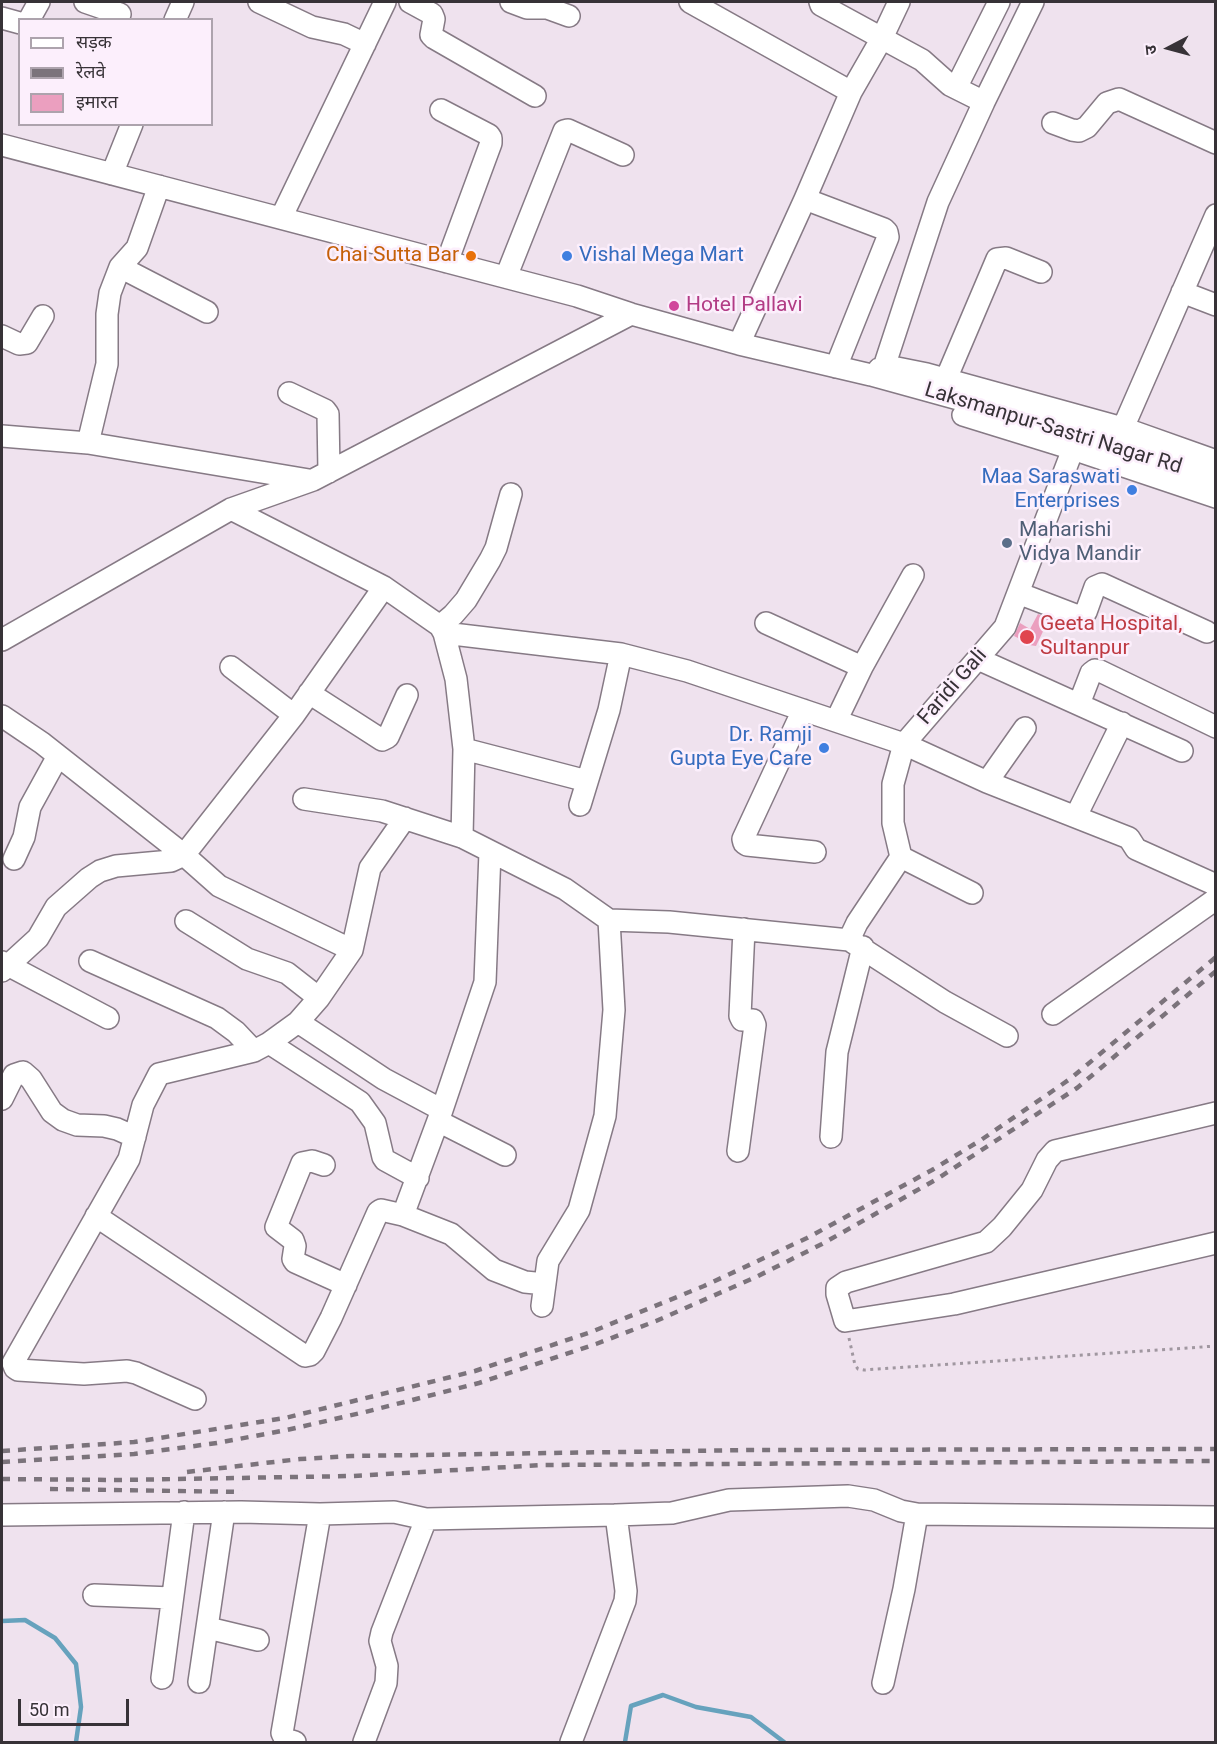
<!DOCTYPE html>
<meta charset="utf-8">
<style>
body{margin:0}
#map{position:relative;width:1217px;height:1744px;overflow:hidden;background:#efe2ee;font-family:Roboto,"Noto Sans Devanagari",sans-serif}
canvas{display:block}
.frame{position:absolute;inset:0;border:3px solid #373237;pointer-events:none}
.legend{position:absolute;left:18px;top:18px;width:195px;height:108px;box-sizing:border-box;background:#fceffc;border:2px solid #ada3ad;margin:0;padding:8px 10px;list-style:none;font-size:18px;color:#373237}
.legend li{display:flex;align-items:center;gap:12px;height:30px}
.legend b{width:30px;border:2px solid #ada3ad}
.north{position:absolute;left:1139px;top:18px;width:60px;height:60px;-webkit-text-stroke:4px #fceffc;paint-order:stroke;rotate:264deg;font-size:16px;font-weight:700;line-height:24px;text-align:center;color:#373237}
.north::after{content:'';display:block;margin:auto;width:21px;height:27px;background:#373237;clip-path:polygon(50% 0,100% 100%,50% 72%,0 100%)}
.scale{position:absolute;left:18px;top:1699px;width:111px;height:27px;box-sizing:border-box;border:3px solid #373237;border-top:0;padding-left:8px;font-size:18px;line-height:21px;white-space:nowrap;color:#373237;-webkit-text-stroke:4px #fceffc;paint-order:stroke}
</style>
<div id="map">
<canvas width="1217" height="1744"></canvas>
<div class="frame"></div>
<ul class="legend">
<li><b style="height:8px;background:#fff"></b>सड़क</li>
<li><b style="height:8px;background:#7b737b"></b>रेलवे</li>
<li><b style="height:16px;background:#eb9fbf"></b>इमारत</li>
</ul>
<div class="north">उ</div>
<div class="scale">50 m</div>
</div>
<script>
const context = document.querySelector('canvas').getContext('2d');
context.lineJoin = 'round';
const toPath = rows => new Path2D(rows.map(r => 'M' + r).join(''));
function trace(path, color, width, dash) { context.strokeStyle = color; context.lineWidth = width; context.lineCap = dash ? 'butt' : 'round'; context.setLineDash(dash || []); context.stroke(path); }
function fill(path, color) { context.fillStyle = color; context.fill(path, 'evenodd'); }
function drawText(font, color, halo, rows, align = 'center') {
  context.font = font + ' Roboto,sans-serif'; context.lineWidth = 5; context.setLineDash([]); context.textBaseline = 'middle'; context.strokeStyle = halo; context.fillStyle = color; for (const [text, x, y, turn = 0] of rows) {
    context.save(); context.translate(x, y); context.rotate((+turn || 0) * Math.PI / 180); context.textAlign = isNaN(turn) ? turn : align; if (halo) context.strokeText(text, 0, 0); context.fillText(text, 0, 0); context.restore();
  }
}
const stream = toPath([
 [2,1621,25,1620,55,1638,76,1664,81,1707,76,1742],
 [625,1742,631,1706,663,1695,696,1707,751,1717,784,1742]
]);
const building = toPath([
 [1038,614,1049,619,1036,646,1022,644,1024,641,1014,636,1020,623,1030,629]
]);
const path = toPath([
 [849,1338,855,1365,858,1369,864,1370,1216,1346]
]);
const minor = toPath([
 [85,2,120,14],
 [259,2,312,27,344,34,365,44],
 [410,2,432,14,434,19,431,35,434,38,535,96],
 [511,2,527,8,547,8,569,16],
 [690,2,851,92],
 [820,2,821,5,922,60,950,85,984,102],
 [2,18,20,23],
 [29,20,39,2],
 [175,20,183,2],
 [956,88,999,2],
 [441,110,489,135,491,138,491,143,447,262],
 [1053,123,1072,130,1079,131,1087,127,1107,103,1119,99,1216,143],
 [2,145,577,296,631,314,739,344,871,375,1074,431,1216,478],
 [112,174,132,124],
 [805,199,884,229,887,232,888,237,836,367],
 [281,218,385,2],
 [120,267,207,312],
 [506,277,564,131,568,130,623,155],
 [1182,292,1216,305],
 [2,336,19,344,27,343,43,316],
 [739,344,805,199,851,92,882,38,899,2],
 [884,367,938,202,984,102,1033,2],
 [879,369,892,367,927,374,1123,428,1216,461],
 [946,379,997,259,1006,258,1041,272],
 [289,393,325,410,328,414,329,472],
 [963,415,1073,449,1216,497],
 [1123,428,1216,215],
 [2,436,88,443,309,480],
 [88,443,107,364,107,314,110,293,120,267,137,248,159,186],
 [231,509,384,587,440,626,444,633,456,679,464,749,462,837],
 [1018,593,1078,616,1086,612,1095,587,1102,584,1207,632],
 [766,623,862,667],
 [440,626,453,615,466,600,490,560,496,548,511,494],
 [444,633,621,654,687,671,904,744,987,782,1129,838,1136,849,1216,885],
 [2,640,231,509,313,480,631,314],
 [978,659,1182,751],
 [231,667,294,715],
 [309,693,382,740,388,737,407,695],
 [1079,704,1091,673,1095,670,1100,671,1216,727],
 [803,710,743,839,744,843,747,845,815,852],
 [2,716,42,743,184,855,219,886,352,950],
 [836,721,862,667,913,575],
 [464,749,587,781],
 [987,782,1025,728],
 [304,799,382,811,462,837,565,889,609,920,614,1010,605,1116,579,1210,548,1261,542,1306],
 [580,805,609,710,621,654],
 [1076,816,1122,723],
 [14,859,24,837,30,807,58,756],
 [972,893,901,857,893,823,893,784,904,744,1005,627,1073,449],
 [609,920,669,922,849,940,945,1002,1007,1036],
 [186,921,247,959,287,973,319,998],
 [849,940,857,923,901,857],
 [90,961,217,1018,236,1032,254,1051],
 [2,962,108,1018],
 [2,971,38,938,56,907,89,878,100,871,116,866,171,861,184,855,294,715,384,587],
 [1053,1014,1216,899],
 [298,1022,384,1079,442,1110],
 [269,1043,360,1102,375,1123,383,1157,385,1160,418,1178],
 [2,1099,14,1075,23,1072,31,1079,52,1112,63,1120,77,1125,104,1126,117,1129,135,1137],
 [1216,1113,1055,1151,1047,1160,1032,1190,1002,1227,986,1242,846,1282,837,1288,837,1294,845,1321,954,1304,1216,1243],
 [438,1121,505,1155],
 [831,1137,837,1052,863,947],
 [738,1151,755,1025,753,1020,742,1020,740,1016,744,929],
 [324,1165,312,1161,302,1163,276,1227,293,1240,295,1246,293,1259,295,1262,346,1285],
 [403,1215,442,1110,485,982,490,852],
 [96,1216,305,1356,310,1355,314,1351,331,1318,378,1212,381,1210,403,1215,451,1234,494,1270,525,1282,545,1284],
 [195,1399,136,1373,127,1371,84,1374,18,1370,15,1368,13,1363,129,1159,143,1105,159,1074,254,1051,269,1043,298,1022,319,998,352,950,370,868,405,818],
 [2,1515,241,1512,320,1514,394,1512,426,1519,616,1515,672,1513,729,1500,848,1496,874,1500,901,1511,917,1514,1216,1517],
 [94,1595,172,1598],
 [208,1628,258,1640],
 [162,1678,184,1512],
 [199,1682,224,1512],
 [883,1683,904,1589,917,1514],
 [295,1742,285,1739,282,1733,320,1514],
 [364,1742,386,1683,387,1666,380,1641,382,1632,426,1519],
 [571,1742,625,1601,626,1591,616,1515]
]);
const rail = toPath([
 [2,1451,134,1442,285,1418,475,1371,591,1332,704,1286,807,1238,932,1170,981,1140,1070,1079,1216,957],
 [2,1462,134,1454,217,1443,287,1430,365,1412,479,1383,596,1344,656,1321,756,1277,822,1244,937,1179,1077,1088,1216,971],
 [187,1472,300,1459,352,1456,752,1450,1216,1449],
 [2,1479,119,1480,352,1476,543,1465,1216,1461],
 [50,1489,242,1492]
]);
const markers = [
 [471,256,6,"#e8710a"],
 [567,256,6,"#3f7fe0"],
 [674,306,6,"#d1479c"],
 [1132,490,6,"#3f7fe0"],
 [1007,543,6,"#5c6f8a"],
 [1027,637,8,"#e0444e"],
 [824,748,6,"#3f7fe0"]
];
const foodNames = [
 ["Chai Sutta Bar",459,256]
];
const shopNames = [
 ["Vishal Mega Mart",579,256,"left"],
 ["Maa Saraswati",1120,478],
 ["Enterprises",1120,502],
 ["Dr. Ramji",812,736],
 ["Gupta Eye Care",812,760]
];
const hotelNames = [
 ["Hotel Pallavi",686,306]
];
const streetNames = [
 ["Laksmanpur-Sastri Nagar Rd",1053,429,17],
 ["Faridi Gali",953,687,-49]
];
const serviceNames = [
 ["Maharishi",1019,531],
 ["Vidya Mandir",1019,555]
];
const healthNames = [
 ["Geeta Hospital,",1040,625],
 ["Sultanpur",1040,649]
];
trace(stream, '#66a2bd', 4.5);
fill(building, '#eb9fbf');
trace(minor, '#867a85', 24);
trace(path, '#a097a0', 3, [3, 4.5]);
trace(minor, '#fff', 21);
trace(rail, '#7b737b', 4.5, [8, 8]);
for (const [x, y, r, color] of markers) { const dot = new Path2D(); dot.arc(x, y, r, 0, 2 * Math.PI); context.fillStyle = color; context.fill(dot); trace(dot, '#fceffc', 2); }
drawText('21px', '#c56008', '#fceffc', foodNames, 'right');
drawText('21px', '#366cbe', '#fceffc', shopNames, 'right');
drawText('21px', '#b23c85', '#fceffc', hotelNames, 'left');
drawText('21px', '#373237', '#fceffc', streetNames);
drawText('21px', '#4e5e75', '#fceffc', serviceNames, 'left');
drawText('21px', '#be3a42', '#fceffc', healthNames, 'left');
</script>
